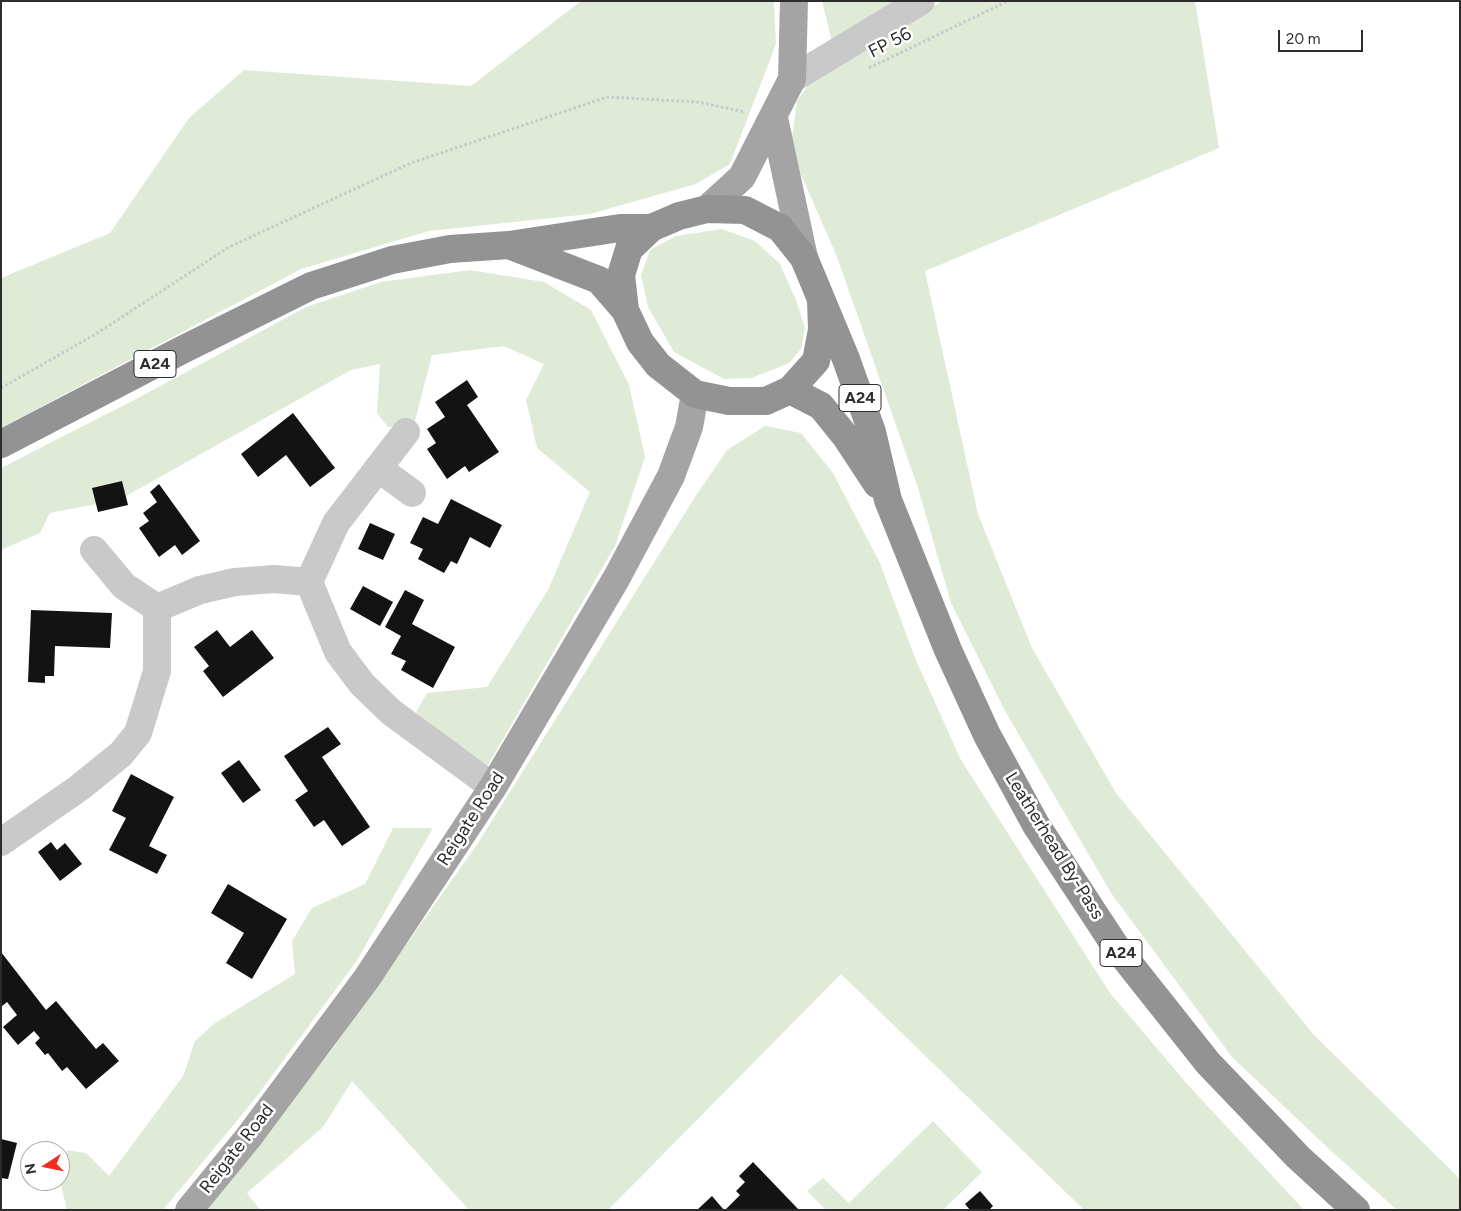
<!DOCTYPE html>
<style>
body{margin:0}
#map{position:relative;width:1461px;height:1211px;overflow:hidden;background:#fff;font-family:Figtree,sans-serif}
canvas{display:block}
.frame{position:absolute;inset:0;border:2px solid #2c2c2c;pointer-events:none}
.north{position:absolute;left:20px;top:1141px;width:50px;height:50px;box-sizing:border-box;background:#fff;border:1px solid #ababab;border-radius:50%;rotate:259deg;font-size:14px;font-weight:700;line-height:20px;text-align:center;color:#2c2c2c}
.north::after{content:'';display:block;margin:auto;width:18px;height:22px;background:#f12c20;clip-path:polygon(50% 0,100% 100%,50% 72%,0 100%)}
.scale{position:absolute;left:1278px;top:30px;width:85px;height:22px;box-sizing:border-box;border:2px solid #2c2c2c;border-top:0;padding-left:6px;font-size:15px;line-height:18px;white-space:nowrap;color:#2c2c2c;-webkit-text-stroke:4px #fff;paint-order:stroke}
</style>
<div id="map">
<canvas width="1461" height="1211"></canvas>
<div class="frame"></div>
<div class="north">N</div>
<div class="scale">20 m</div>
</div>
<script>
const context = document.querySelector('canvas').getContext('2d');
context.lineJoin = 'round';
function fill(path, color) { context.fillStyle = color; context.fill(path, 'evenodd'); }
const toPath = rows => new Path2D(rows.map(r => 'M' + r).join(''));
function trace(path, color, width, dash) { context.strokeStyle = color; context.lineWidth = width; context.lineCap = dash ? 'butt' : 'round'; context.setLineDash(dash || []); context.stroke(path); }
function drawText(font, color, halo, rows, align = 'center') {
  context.font = font + ' Figtree,sans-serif'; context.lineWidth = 5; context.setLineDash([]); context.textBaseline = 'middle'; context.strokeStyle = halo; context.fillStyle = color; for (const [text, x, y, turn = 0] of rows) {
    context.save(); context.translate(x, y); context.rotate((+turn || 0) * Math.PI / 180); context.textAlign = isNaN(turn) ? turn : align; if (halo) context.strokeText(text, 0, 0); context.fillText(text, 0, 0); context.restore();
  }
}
const green = toPath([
 [581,1,774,1,776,44,730,164,696,184,590,214,429,231,301,269,1,428,1,278,110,233,189,118,244,70,471,86],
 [822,1,903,1,832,42],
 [942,1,1195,1,1219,148,925,271,978,514,1032,648,1116,793,1314,1035,1460,1179,1460,1210,1397,1210,1329,1149,1232,1057,1111,893,1005,711,951,603,918,488,837,257,800,172,792,138,797,101,811,81],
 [722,229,755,241,780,264,796,300,805,328,801,349,789,363,752,378,724,379,674,352,648,307,641,275,650,250,676,236],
 [470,270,544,282,591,310,629,385,645,457,615,546,488,765,449,747,416,712,427,693,487,687,548,590,590,492,537,448,526,400,544,364,504,346,432,355,414,425,388,427,377,413,380,364,351,370,126,496,122,481,93,488,96,504,50,513,40,533,1,550,1,468,140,397,306,307,381,282],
 [765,426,801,433,833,473,880,563,915,658,961,760,1110,993,1188,1085,1304,1210,1084,1210,841,974,608,1210,469,1210,352,1081,323,1127,247,1193,260,1210,202,1210,328,1055,476,846,697,494,727,450],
 [393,828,433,828,356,962,254,1100,163,1210,67,1210,60,1181,67,1150,86,1153,109,1176,183,1076,195,1041,215,1023,295,974,292,941,312,908,365,884],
 [933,1121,982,1172,943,1210,826,1210,807,1191,823,1178,849,1203]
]);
const building = toPath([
 [467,380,478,397,467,405,499,452,469,472,465,466,447,479,427,449,436,443,427,429,445,417,435,402],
 [293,413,335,468,310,487,286,455,258,477,241,454],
 [122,481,128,505,98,512,92,488],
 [159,484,200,541,182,555,175,545,159,557,139,528,149,521,143,513,157,502,150,492],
 [451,499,502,525,490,548,470,537,457,564,451,561,444,573,418,559,423,549,410,543,423,517,438,524],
 [370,523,395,534,383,560,358,549],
 [363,586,393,602,380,626,350,609],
 [405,590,424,600,412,624,455,647,433,688,401,670,406,661,391,654,401,636,385,627],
 [31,610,112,613,110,648,55,646,54,676,45,676,45,683,28,682],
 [217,630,230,647,252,630,274,658,223,697,203,671,209,666,194,647],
 [328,727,341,744,322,757,370,827,342,846,324,820,314,827,295,800,308,791,284,756],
 [239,760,261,790,243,803,221,773],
 [131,774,174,797,149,846,167,855,157,874,109,850,126,818,112,811],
 [51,842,57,850,65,843,82,864,60,881,38,852],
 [228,884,287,919,252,979,226,963,244,933,211,913],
 [1,952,46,1010,56,1001,96,1049,103,1043,119,1061,86,1089,67,1067,62,1071,48,1053,45,1055,35,1043,40,1038,34,1031,18,1045,3,1027,17,1015,7,1002,1,1007],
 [1,1139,17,1143,8,1179,1,1178],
 [753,1162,799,1210,725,1210,740,1195,736,1191,745,1182,739,1176],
 [980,1191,993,1206,989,1210,970,1210,965,1204],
 [712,1196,724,1210,697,1210]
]);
const path = toPath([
 [869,68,1008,1],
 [1,388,96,334,229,247,411,163,607,97,698,102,745,112]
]);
const minor = toPath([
 [792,79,921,1],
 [378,468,412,493],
 [94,550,124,586,157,608,200,590,235,582,274,579,309,582,338,652,362,684,391,712,493,787],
 [309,582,336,523,406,432],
 [1,842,79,788,121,754,138,733,157,671,157,608]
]);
const major = toPath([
 [774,118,804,258],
 [707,209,742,177,792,79,794,1],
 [189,1210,248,1138,367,978,493,787,616,579,671,476,689,427,695,394]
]);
const highway = toPath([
 [511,246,599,280,625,310],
 [821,300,822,330,816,361,790,390,766,401,729,401,695,394,658,365,640,342,625,310,621,275,629,249,651,228,679,216,707,209,745,210,780,228,804,258,846,359,872,432,888,500,948,650,987,735,1036,825,1116,947,1208,1063,1298,1157,1356,1210],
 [790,390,821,406,846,437,877,484],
 [1,444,182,350,311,286,392,260,450,249,509,245,620,228,651,228]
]);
const shields = [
 [155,364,42],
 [860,398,42],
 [1121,953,42]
];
const shieldNames = [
 ["A24",155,364],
 ["A24",860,398],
 ["A24",1121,953]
];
const streetNames = [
 ["FP 56",890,43,-27],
 ["Reigate Road",471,819,-57],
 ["Leatherhead By-Pass",1054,846,58],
 ["Reigate Road",237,1149,-52]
];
fill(green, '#dfebd7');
fill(building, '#131313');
trace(path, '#c9c9c9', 3, [2.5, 2.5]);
trace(minor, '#c9c9c9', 28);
trace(major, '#a4a4a4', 28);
trace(highway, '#939393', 28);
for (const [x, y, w] of shields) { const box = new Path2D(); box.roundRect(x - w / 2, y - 13.5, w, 27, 4); context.fillStyle = '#fff'; context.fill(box); trace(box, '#2c2c2c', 1); }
drawText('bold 16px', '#2c2c2c', null, shieldNames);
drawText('18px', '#2c2c2c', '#fff', streetNames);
</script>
